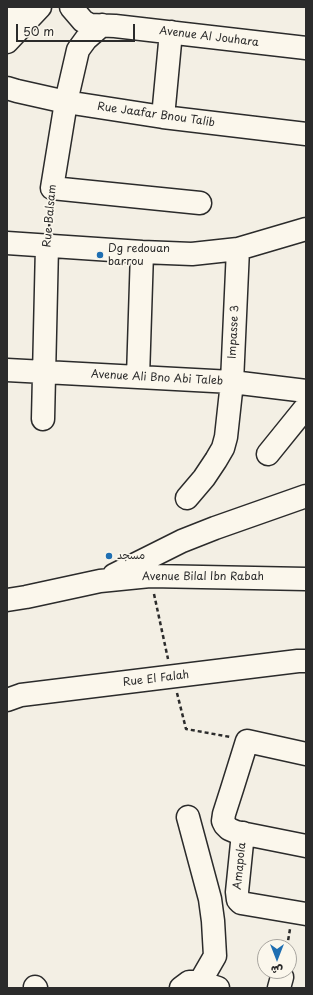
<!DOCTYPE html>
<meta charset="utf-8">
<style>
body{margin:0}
#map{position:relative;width:313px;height:995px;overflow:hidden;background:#f3efe4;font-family:"Playpen Sans","Playpen Sans Arabic",sans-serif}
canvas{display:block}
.frame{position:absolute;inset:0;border:8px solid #2b2b2b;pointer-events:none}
.north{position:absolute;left:257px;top:939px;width:40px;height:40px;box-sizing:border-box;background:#fbf7ec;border:1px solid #a8a59f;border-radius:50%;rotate:180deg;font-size:11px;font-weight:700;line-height:16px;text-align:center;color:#2b2b2b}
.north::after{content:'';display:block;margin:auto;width:14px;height:18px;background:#1f6fb2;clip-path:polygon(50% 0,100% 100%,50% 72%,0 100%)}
.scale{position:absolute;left:16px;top:24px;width:119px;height:18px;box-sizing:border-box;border:2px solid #2b2b2b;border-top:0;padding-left:5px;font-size:12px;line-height:14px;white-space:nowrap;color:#2b2b2b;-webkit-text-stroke:3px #fbf7ec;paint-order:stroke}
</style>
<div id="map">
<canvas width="313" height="995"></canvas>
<div class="frame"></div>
<div class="north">ش</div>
<div class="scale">50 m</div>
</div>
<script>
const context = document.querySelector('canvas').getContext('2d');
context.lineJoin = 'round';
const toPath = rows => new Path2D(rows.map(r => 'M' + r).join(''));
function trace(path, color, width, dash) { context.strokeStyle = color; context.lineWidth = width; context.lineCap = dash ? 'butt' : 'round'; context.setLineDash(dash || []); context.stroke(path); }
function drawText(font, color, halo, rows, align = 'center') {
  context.font = font + ' "Playpen Sans","Playpen Sans Arabic",sans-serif'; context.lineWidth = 3.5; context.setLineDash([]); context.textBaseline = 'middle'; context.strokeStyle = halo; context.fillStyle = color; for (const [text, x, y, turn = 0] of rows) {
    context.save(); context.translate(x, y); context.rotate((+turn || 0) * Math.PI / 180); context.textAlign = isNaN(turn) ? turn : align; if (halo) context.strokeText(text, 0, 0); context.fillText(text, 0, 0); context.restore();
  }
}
const path = toPath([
 [49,228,51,207],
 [154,594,168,659],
 [177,693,186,729,230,737],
 [287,947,290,929]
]);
const minor = toPath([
 [71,7,83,21,90,25,115,26,306,48],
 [7,13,26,21],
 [102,25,86,39,78,50,66,102,52,188,200,203],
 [7,42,40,7],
 [7,88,17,91,66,102,163,117,306,134],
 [163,117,171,32],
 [7,243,142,252,192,254,238,249,306,229],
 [7,370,232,382,306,391],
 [138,377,142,252],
 [43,419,47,246],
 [268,454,306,407],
 [187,498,204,478,216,460,223,448,226,437,232,382,238,249],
 [114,575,182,541,215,528,306,496],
 [7,600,26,597,100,581,150,576,306,579],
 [7,700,21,695,298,661,306,661],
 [306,754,247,741,232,789,224,814,223,821,225,825,229,829,236,832,306,846],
 [188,817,210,899,213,921,215,956,200,982],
 [243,833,237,892,238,900,241,903,306,914],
 [35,987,36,988],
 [181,988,189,982,200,982,218,988],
 [279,988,282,977]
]);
const markers = [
 [100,255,4,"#1f6fb2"],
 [109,556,4,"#1f6fb2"]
];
const streetNames = [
 ["Avenue Al Jouhara",209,37,7],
 ["Rue Jaafar Bnou Talib",156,115,8],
 ["Rue Balsam",50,216,-85],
 ["Impasse 3",234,332,-87],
 ["Avenue Ali Bno Abi Taleb",157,378,3],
 ["Avenue Bilal Ibn Rabah",203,577],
 ["Rue El Falah",156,679,-7],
 ["Amapola",240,866,-84]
];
const poiNames = [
 ["Dg redouan",108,249],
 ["barrou",108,262],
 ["مسجد",117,556]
];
trace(minor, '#2b2b2b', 25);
trace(path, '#2b2b2b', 2.5, [4, 3]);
trace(minor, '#fbf7ec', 22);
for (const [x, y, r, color] of markers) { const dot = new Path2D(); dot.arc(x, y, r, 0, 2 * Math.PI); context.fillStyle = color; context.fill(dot); trace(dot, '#fbf7ec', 1.5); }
drawText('11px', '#2b2b2b', '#fbf7ec', streetNames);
drawText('11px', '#2b2b2b', '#fbf7ec', poiNames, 'left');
</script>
